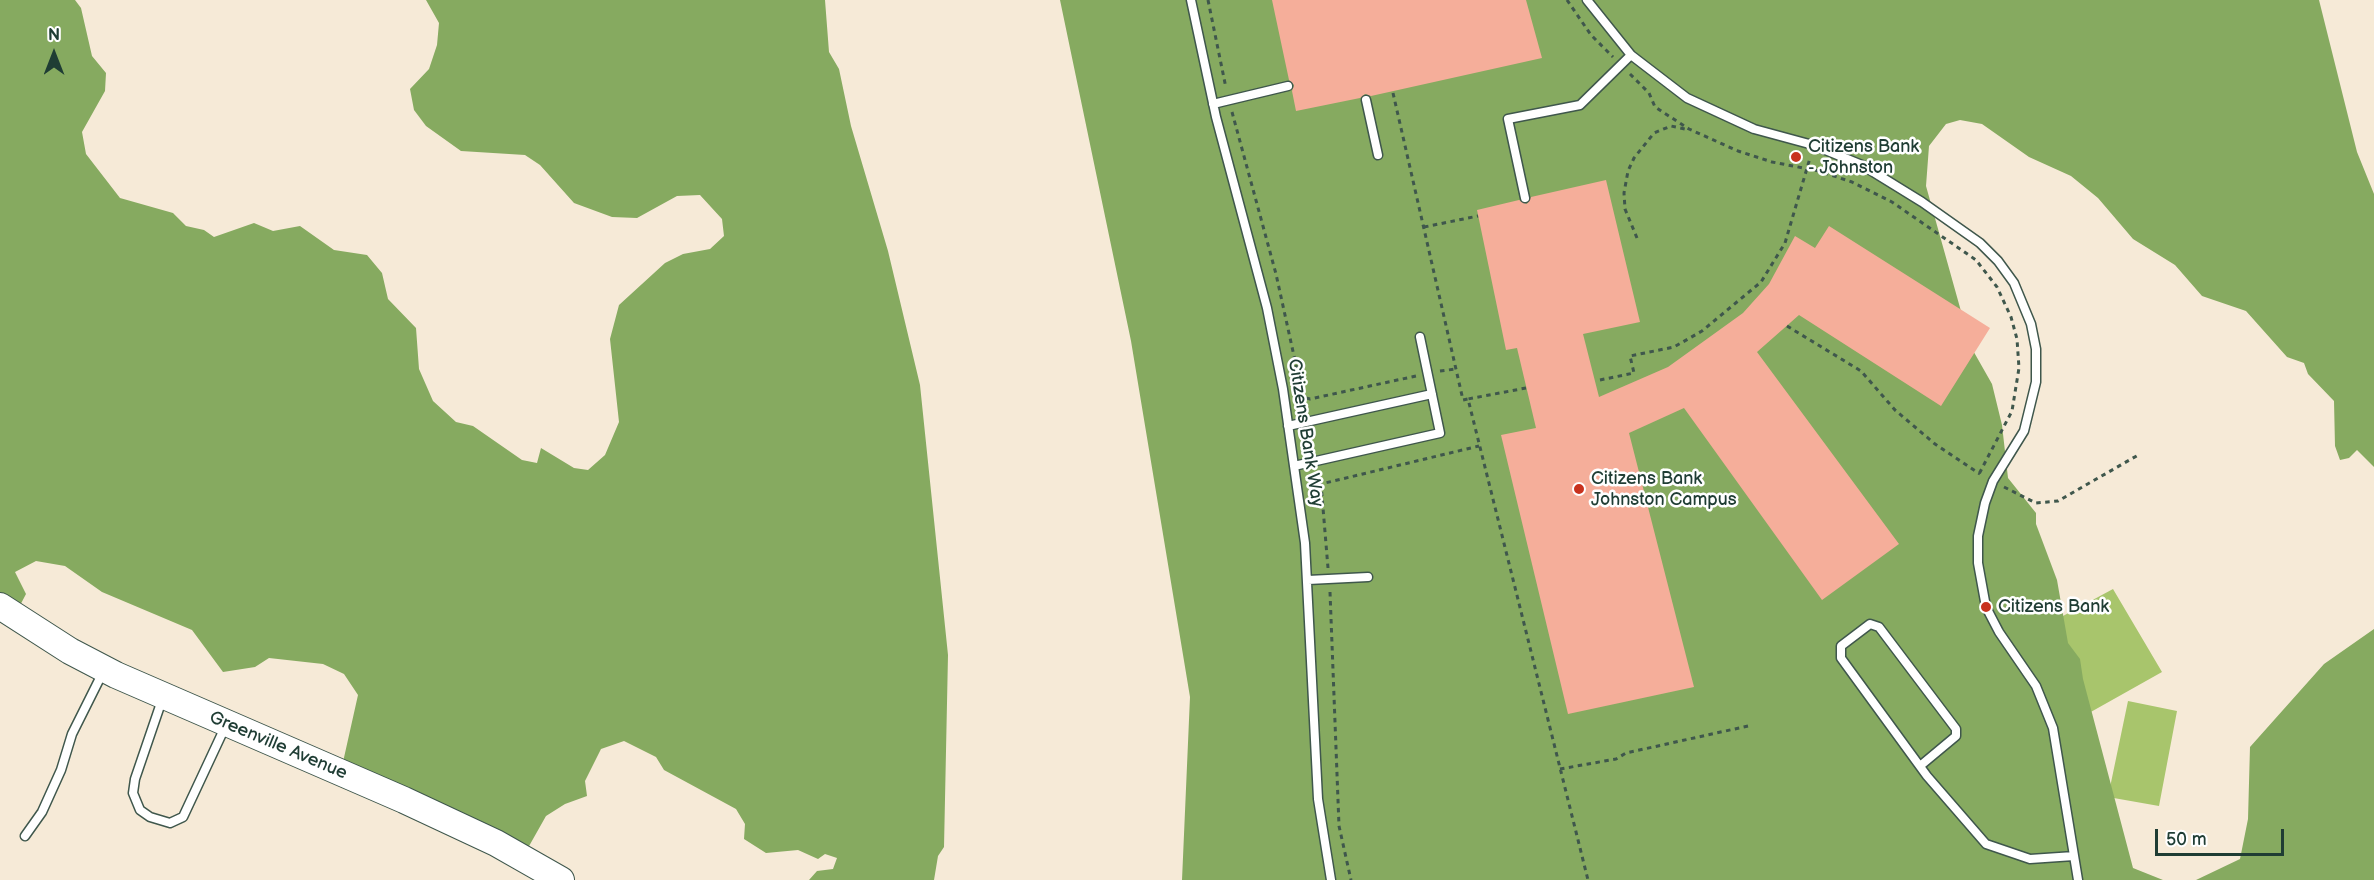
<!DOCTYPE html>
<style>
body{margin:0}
#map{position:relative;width:2374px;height:880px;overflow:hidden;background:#f6ead7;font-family:"Balsamiq Sans",sans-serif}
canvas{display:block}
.north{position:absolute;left:24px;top:24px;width:60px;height:60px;-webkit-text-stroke:4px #fff;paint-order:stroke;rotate:0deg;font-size:16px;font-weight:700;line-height:24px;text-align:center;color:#1f3d34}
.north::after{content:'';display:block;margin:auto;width:21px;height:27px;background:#1f3d34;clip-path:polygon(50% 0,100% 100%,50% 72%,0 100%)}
.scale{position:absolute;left:2155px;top:829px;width:129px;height:27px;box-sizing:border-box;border:3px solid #1f3d34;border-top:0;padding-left:8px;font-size:18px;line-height:21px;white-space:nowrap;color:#1f3d34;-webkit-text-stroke:4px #fff;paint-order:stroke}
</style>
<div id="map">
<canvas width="2374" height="880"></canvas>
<div class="north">N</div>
<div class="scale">50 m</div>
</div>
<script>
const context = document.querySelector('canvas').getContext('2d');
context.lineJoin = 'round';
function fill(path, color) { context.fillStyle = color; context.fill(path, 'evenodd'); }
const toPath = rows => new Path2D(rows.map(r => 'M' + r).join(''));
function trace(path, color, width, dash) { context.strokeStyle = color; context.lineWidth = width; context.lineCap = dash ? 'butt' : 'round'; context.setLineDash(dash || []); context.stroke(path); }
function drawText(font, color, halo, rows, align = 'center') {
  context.font = font + ' "Balsamiq Sans",sans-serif'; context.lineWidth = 5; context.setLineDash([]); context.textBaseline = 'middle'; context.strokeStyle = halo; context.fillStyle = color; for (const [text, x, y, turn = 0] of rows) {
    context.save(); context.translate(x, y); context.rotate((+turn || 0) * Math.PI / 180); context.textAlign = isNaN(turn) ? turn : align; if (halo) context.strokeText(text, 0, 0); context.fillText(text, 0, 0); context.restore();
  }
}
const green = toPath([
 [2113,589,2162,672,2089,713,2037,630],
 [2128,701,2177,711,2159,806,2108,797]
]);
const forest = toPath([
 [0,0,75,0,81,8,92,56,106,73,105,91,82,132,86,154,120,198,173,213,186,226,204,230,214,237,254,223,273,231,300,226,334,250,367,255,382,273,388,299,416,328,419,369,433,401,456,422,473,426,522,460,537,463,541,448,574,468,588,470,605,455,619,422,610,339,619,305,665,263,683,254,710,249,724,236,722,219,700,195,677,196,637,218,612,217,574,203,540,165,525,155,461,151,426,126,414,110,410,89,429,69,437,45,439,23,426,0,825,0,829,52,839,69,851,126,888,251,920,385,948,655,944,847,938,856,934,880,809,880,817,871,833,869,837,858,825,854,818,859,798,850,766,853,744,839,745,824,736,809,664,770,656,757,624,741,601,749,585,781,587,796,565,804,546,816,524,855,341,771,358,695,344,674,323,664,269,658,255,667,223,672,192,630,102,592,65,566,36,561,15,572,26,594,16,613,0,604],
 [1060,0,2319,0,2357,152,2374,194,2374,467,2357,450,2349,458,2340,460,2335,446,2334,401,2308,374,2304,363,2287,357,2246,311,2202,296,2175,265,2133,239,2098,198,2071,176,2029,157,1982,124,1960,120,1946,124,1929,146,1926,186,1971,347,1992,384,2002,425,2008,478,2036,513,2036,524,2057,580,2068,643,2080,659,2083,679,2133,868,2163,880,1182,880,1190,697,1131,341],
 [2374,629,2374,880,2196,880,2240,859,2248,819,2250,747,2324,664]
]);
const building = toPath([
 [1272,0,1526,0,1542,58,1371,96,1365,94,1360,98,1296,111,1292,91,1294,85,1289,80],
 [1606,180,1640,322,1583,334,1599,397,1668,367,1743,313,1769,284,1795,236,1815,248,1829,226,1990,328,1941,406,1799,315,1757,352,1899,544,1822,600,1684,408,1629,433,1694,687,1568,714,1501,435,1536,428,1517,348,1506,350,1477,210,1519,200,1527,204,1531,197]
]);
const path = toPath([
 [1208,0,1226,88],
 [1567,0,1591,35,1613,57],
 [1630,74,1649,93,1655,107,1689,129,1738,151,1772,162,1819,171,1852,182,1892,202,1976,260,1997,287,2011,317,2017,339,2019,368,2012,411,1979,474],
 [1393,93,1463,400,1468,399],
 [1232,112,1276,274,1303,397,1310,399,1416,376],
 [1424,227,1478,216],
 [1637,238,1625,209,1624,193,1628,171,1634,158,1654,133,1671,126,1685,129],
 [1787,326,1861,371,1895,410,1935,444,1980,474],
 [1440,371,1456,369],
 [1600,380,1634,373,1630,356,1674,347,1702,331,1761,282,1785,243,1810,158],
 [1526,388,1468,399,1588,880],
 [2004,487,2036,503,2058,501,2140,454],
 [1328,568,1321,484,1479,446],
 [1330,592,1339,826,1351,880],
 [1560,769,1616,759,1626,753,1748,726]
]);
const lane = toPath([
 [1191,0,1216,117,1267,308,1283,389,1305,543,1318,799,1331,880],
 [1587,0,1631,55,1687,98,1754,129,1813,145,1862,165,1922,202,1980,243,1998,261,2014,283,2031,324,2036,349,2036,382,2024,431,1993,481,1985,503,1978,536,1978,563,1986,607,1999,632,2036,686,2053,728,2078,880],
 [1366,100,1378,155],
 [1213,104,1288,86],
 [1525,198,1508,119,1580,105,1631,55],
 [1288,426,1432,394],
 [1294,466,1440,433,1420,337],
 [1308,580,1368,577],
 [162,700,135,779,133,793,140,810,150,817,170,823,183,817,226,725],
 [1920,766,1956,736,1956,729,1879,627,1870,624,1841,646,1841,658,1927,776,1986,844,2030,859,2074,856],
 [25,836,42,812,61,770,72,734,103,672]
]);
const primary = toPath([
 [0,606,70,651,116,675,404,800,496,843,561,880]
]);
const markers = [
 [1796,157,6,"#c8321e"],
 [1579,489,6,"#c8321e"],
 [1986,607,6,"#c8321e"]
];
const poiNames = [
 ["Citizens Bank",1808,147],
 ["- Johnston",1808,168],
 ["Citizens Bank",1591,479],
 ["Johnston Campus",1591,500],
 ["Citizens Bank",1998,607]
];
const streetNames = [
 ["Citizens Bank Way",1305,433,81],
 ["Greenville Avenue",278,746,23]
];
fill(green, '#a8c56c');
fill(forest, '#86aa60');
fill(building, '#f5ae9a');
trace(lane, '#3f574c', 11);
trace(primary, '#3f574c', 28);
trace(path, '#3f574c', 3, [4.5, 4.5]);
trace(lane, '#fff', 8);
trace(primary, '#fff', 26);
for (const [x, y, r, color] of markers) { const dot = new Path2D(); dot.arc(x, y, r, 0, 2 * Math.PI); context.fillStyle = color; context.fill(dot); trace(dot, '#fff', 2); }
drawText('18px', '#1f3d34', '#fff', poiNames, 'left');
drawText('18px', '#1f3d34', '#fff', streetNames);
</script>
